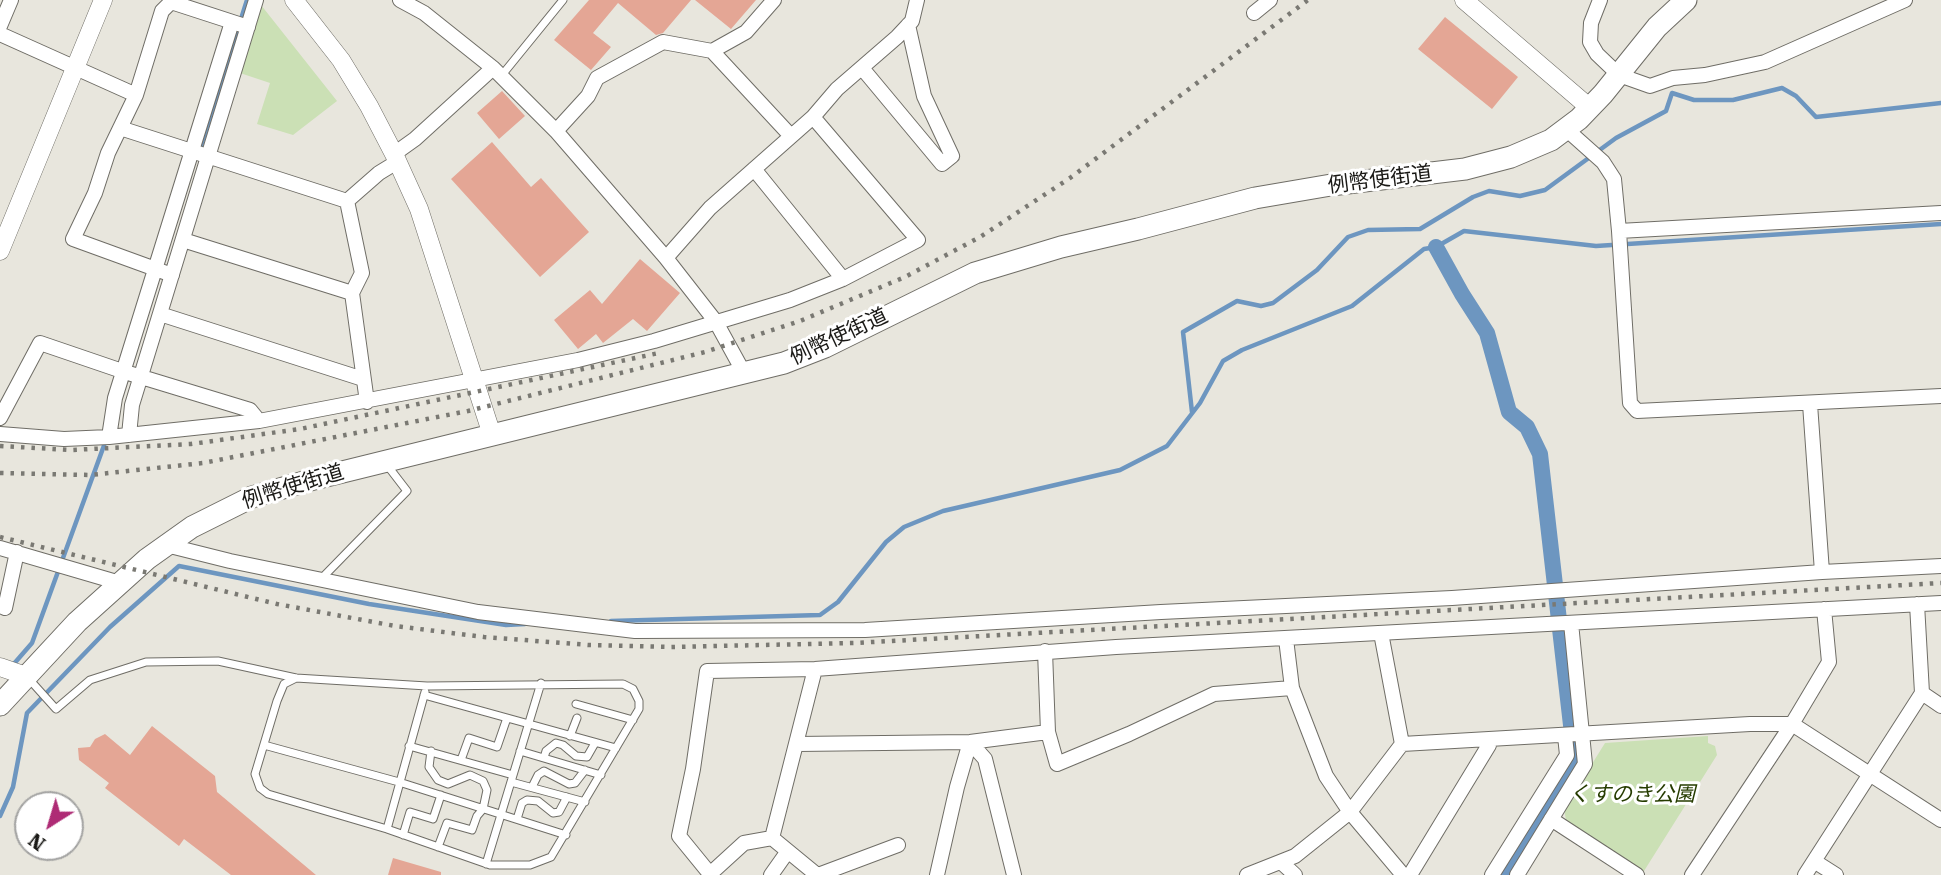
<!DOCTYPE html>
<meta charset="utf-8">
<style>
body{margin:0}
#map{position:relative;width:1941px;height:875px;overflow:hidden;background:#e8e6dd;font-family:"Roboto Serif",serif}
canvas{display:block}
.north{position:absolute;left:14px;top:791px;width:70px;height:70px;box-sizing:border-box;background:#fff;border:2px solid #a3a3a2;border-radius:50%;rotate:217deg;font-size:19px;font-weight:700;line-height:28px;text-align:center;color:#1a1916}
.north::after{content:'';display:block;margin:auto;width:24px;height:32px;background:#ae2b75;clip-path:polygon(50% 0,100% 100%,50% 72%,0 100%)}
</style>
<div id="map">
<canvas width="1941" height="875"></canvas>
<div class="north">N</div>
</div>
<script>
const context = document.querySelector('canvas').getContext('2d');
context.lineJoin = 'round';
function fill(path, color) { context.fillStyle = color; context.fill(path, 'evenodd'); }
const toPath = rows => new Path2D(rows.map(r => 'M' + r).join(''));
function trace(path, color, width, dash) { context.strokeStyle = color; context.lineWidth = width; context.lineCap = dash ? 'butt' : 'round'; context.setLineDash(dash || []); context.stroke(path); }
function drawText(font, color, halo, rows, align = 'center') {
  context.font = font + ' "Roboto Serif","Noto Sans JP",serif'; context.lineWidth = 6; context.setLineDash([]); context.textBaseline = 'middle'; context.strokeStyle = halo; context.fillStyle = color; for (const [text, x, y, turn = 0] of rows) {
    context.save(); context.translate(x, y); context.rotate((+turn || 0) * Math.PI / 180); context.textAlign = isNaN(turn) ? turn : align; if (halo) context.strokeText(text, 0, 0); context.fillText(text, 0, 0); context.restore();
  }
}
const green = toPath([
 [261,5,337,101,293,135,257,124,270,83,240,73],
 [1708,736,1708,743,1715,746,1717,755,1644,871,1566,820,1564,809,1605,743]
]);
const stream = toPath([
 [199,152,247,0],
 [1192,412,1183,332,1237,301,1261,306,1273,303,1317,270,1348,237,1368,230,1420,229,1473,197,1489,191,1520,196,1545,190,1616,138,1666,111,1672,93,1694,100,1733,100,1782,88,1796,96,1816,117,1941,103],
 [611,621,820,615,838,602,886,542,904,527,943,511,1120,470,1167,446,1200,403,1223,361,1242,350,1352,306,1424,249,1436,247,1464,231,1596,246,1941,224],
 [12,666,32,643,106,440],
 [0,816,13,787,27,713,110,627,179,566,369,604,506,625,525,624]
]);
const canal = toPath([
 [1436,247,1462,294,1487,333,1509,412,1527,427,1540,454,1575,760,1504,875]
]);
const building = toPath([
 [589,0,691,0,663,33,656,35,618,3,593,33,611,47,591,70,554,40],
 [695,0,756,0,731,29],
 [1445,17,1518,77,1492,109,1418,49],
 [502,91,525,116,499,139,477,113],
 [492,142,531,187,541,178,589,232,540,277,451,179],
 [640,259,680,293,647,331,633,319,603,343,596,334,578,349,554,320,590,290,602,304],
 [152,726,215,776,217,792,316,875,231,875,184,839,179,846,105,788,109,783,79,760,78,748,90,747,95,739,105,734,130,755],
 [393,858,441,872,441,875,388,875]
]);
const service = toPath([
 [502,75,563,0],
 [321,579,407,491,387,465],
 [296,678,427,686,623,684,633,689,639,701,639,709,551,857,530,865,490,865,387,829,268,794,260,788,255,774,277,701,284,684,296,678],
 [29,679,56,709,90,680,146,662,218,661,296,678],
 [424,695,616,748],
 [576,704,633,720],
 [570,736,577,718],
 [264,745,399,782,566,835],
 [409,746,513,775],
 [431,751,429,767,438,780,448,784,470,775,483,781,487,790,483,809,477,816,472,830,447,823,438,847],
 [520,751,601,775],
 [544,758,546,751,556,743,563,745,576,756,587,757,595,743],
 [461,760,469,738,497,747,507,718],
 [511,782,585,802],
 [532,787,538,775,544,771,569,784,575,783,585,770],
 [517,819,522,803,527,800,538,801,553,813,559,812,567,797],
 [387,829,425,692],
 [403,835,410,812,433,819,441,795],
 [486,864,541,683]
]);
const minor = toPath([
 [400,0,424,13,493,68,556,131,666,258,716,322,744,373],
 [1600,0,1591,23,1590,42,1597,54,1619,75,1650,86,1673,78,1705,75,1765,62,1905,0],
 [1254,13,1270,0],
 [0,26,11,0],
 [0,34,136,95],
 [712,51,790,135],
 [862,68,942,164,952,156,924,96,908,25],
 [120,128,347,201],
 [1566,129,1603,162,1614,179,1619,231,1630,403,1637,411,1941,396],
 [556,131,588,96,597,78,663,42,712,51,746,32,774,0],
 [394,154,415,139,493,68],
 [754,169,843,279],
 [347,201,362,273,352,293,367,402],
 [347,201,379,173,397,162],
 [1619,231,1941,213],
 [183,240,352,293],
 [666,258,710,208,813,117,837,89,897,37,912,21,917,0],
 [172,275,73,239,95,193,108,153,136,95,162,11,171,2,248,27],
 [160,314,363,379],
 [0,418,40,343,125,372,250,410,259,421],
 [0,434,64,439,109,437,259,421,578,360,654,341,790,300,843,279,918,240,813,117],
 [129,435,132,405,256,0],
 [109,437,115,398,232,22],
 [166,545,230,561,478,612,635,631,865,630,1161,612,1452,598,1822,572,1810,404],
 [0,548,120,583],
 [1822,572,1941,566],
 [1917,604,1922,693],
 [0,606,5,608,17,552],
 [1286,639,1292,688,1326,776,1350,812,1403,875],
 [1045,651,1048,732,1057,764,1129,734,1214,694,1292,688],
 [970,742,985,759,1014,875],
 [797,744,970,742,1048,732],
 [1402,744,1750,724,1792,724,1941,820],
 [1551,819,1637,875],
 [772,838,815,669],
 [1814,861,1836,875],
 [1281,862,1295,875],
 [710,874,679,836,693,769,707,671,815,669,1116,647,1941,603],
 [709,875,744,843,772,838,817,875],
 [771,875,788,851],
 [818,875,898,845],
 [937,875,957,787,970,742],
 [1247,875,1295,856,1350,812,1402,744,1381,633],
 [1410,875,1489,745,1489,739],
 [1492,875,1567,755,1565,736],
 [1517,875,1585,764,1571,623],
 [1692,875,1792,724,1829,662,1824,609],
 [1805,875,1922,693,1941,706]
]);
const tertiary = toPath([
 [294,0,341,60,369,106,394,154,419,209,492,435],
 [1464,0,1590,108],
 [0,251,103,0],
 [0,667,26,676]
]);
const primary = toPath([
 [0,705,77,622,147,559,192,527,252,497,314,479,784,363,825,347,975,273,1061,247,1138,229,1255,198,1331,185,1465,169,1511,157,1551,140,1579,119,1603,94,1657,27,1686,0]
]);
const rail = toPath([
 [0,446,71,450,191,444,300,429,659,353],
 [0,473,90,475,203,463,468,411,705,352,800,321,905,277,980,237,1070,178,1308,0],
 [0,537,277,604,395,626,484,637,589,645,670,647,855,643,1941,583]
]);
const streetNames = [
 ["例幣使街道",1380,180,-7],
 ["例幣使街道",839,337,-25],
 ["例幣使街道",293,487,-17]
];
const parkNames = [
 ["くすのき公園",1632,795]
];
fill(green, '#cbe0b5');
trace(stream, '#6d96c0', 4.5);
trace(canal, '#6d96c0', 16);
fill(building, '#e4a695');
trace(service, '#6f6d66', 9);
trace(minor, '#6f6d66', 16);
trace(tertiary, '#6f6d66', 19);
trace(primary, '#6f6d66', 23);
trace(service, '#fff', 7);
trace(minor, '#fff', 14);
trace(tertiary, '#fff', 18);
trace(primary, '#fff', 21);
trace(rail, '#7a7973', 4.5, [3.5, 7]);
drawText('21px', '#1a1916', '#fff', streetNames);
drawText('italic 21px', '#263c00', '#fff', parkNames);
</script>
